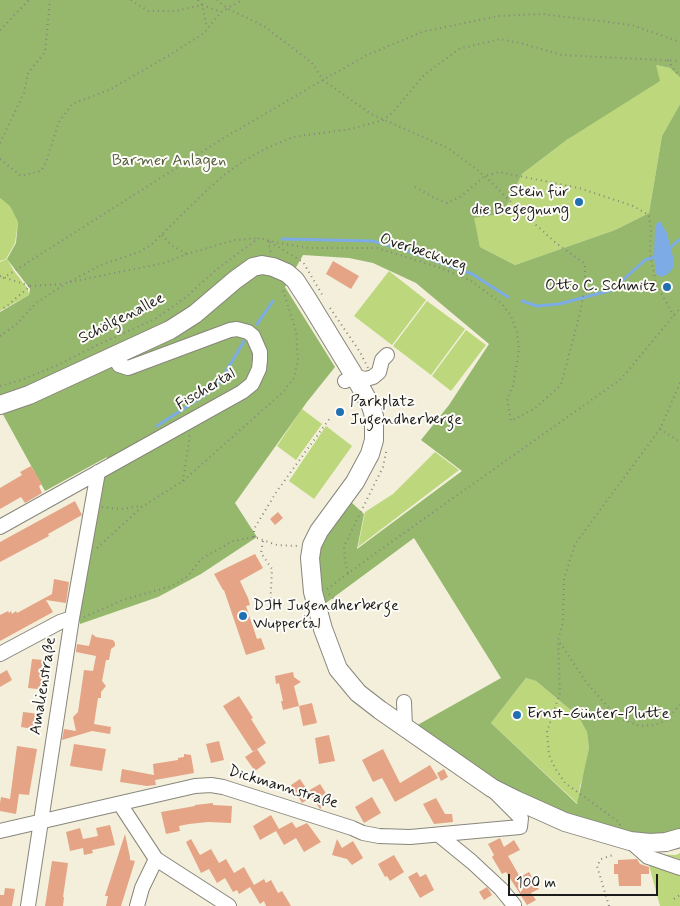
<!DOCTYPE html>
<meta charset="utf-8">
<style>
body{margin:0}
#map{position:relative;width:680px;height:906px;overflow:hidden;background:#f3efdb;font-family:Mynerve,sans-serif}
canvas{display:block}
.scale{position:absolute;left:508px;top:874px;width:150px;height:22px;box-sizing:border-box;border:2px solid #1c1c1c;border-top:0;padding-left:6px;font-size:15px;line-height:18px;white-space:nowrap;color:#1c1c1c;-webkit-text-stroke:4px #fdfcf7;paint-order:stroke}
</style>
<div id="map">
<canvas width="680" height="906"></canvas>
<div class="scale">100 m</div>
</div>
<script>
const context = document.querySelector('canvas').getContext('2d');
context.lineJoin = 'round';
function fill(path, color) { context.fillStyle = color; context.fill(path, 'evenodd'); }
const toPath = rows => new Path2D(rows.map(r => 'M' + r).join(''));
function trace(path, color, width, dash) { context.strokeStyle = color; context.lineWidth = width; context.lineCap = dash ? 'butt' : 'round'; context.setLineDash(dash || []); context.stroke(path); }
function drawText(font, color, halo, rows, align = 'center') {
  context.font = font + ' Mynerve,sans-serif'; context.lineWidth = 4; context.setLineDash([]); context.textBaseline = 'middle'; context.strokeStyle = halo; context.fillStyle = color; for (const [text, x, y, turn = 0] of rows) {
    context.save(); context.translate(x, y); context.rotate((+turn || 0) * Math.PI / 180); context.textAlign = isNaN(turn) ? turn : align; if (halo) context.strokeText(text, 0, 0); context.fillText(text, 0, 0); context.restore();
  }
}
const green = toPath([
 [656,65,670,68,680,76,680,104,662,136,649,213,615,230,515,265,480,247,473,218,503,214,522,174,568,139],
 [0,198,10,205,18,222,15,243,6,259,0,261],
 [7,259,14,271,28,289,29,295,0,311,0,262],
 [389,271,426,300,392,345,354,316],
 [427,301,465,329,431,375,393,346],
 [466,330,486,345,451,391,432,376],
 [302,409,322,424,296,460,277,446],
 [326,426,352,446,314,499,289,481],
 [435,452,459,470,358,547,365,512,393,494],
 [526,678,536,681,578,716,587,732,589,748,585,771,580,786,578,804,491,723],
 [680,853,680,906,660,906,646,854,676,855]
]);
const forest = toPath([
 [0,0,680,0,680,77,670,68,656,65,660,81,568,139,522,174,503,214,474,218,480,247,515,265,615,230,649,213,662,136,680,104,680,832,642,836,609,828,557,810,504,785,414,727,501,678,414,538,322,606,318,554,330,530,351,502,364,514,357,549,462,471,421,440,449,405,489,344,416,283,373,263,349,258,303,255,285,287,335,367,307,402,235,503,257,537,201,574,158,597,80,624,78,612,107,457,45,491,0,409,0,312,29,295,30,289,7,259,16,243,18,222,10,206,0,198],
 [526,678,536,681,578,716,587,732,589,748,577,804,491,723]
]);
const water = toPath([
 [660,221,667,233,673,257,673,268,668,274,661,277,656,274,654,257,655,227,657,223]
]);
const stream = toPath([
 [282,239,372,241,399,248,472,274,508,297],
 [671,247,680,239],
 [522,301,537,306,559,304,612,290,645,260,654,257],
 [257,324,273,301],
 [157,426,217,387,244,341]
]);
const building = toPath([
 [333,261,359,276,351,289,326,274],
 [31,466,42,484,39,486,42,493,25,503,21,497,0,509,0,488,22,475,20,472],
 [75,501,82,515,48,534,49,536,0,562,0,542],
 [278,512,283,518,275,525,270,519],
 [255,554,263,568,240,581,248,598,250,605,246,606,257,639,261,638,265,649,246,655,224,590,223,590,214,574],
 [54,579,69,582,66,603,46,600,53,612,0,641,0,615,8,611,9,613,11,611,12,614,16,611,17,613,52,594],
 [92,634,96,637,113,640,115,643,115,646,111,649,109,660,106,660,102,681,106,686,101,692,101,698,98,698,94,724,111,727,110,734,92,731,62,740,64,729,76,731,73,717,78,712,84,670,93,671,96,656,76,652,77,644,89,646],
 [32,659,43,660,41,679,47,680,46,690,28,688],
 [7,670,12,680,0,687,0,674],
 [293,672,294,677,301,682,294,686,299,706,312,703,317,723,303,726,299,706,283,710,281,701,283,701,279,683,276,684,275,676],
 [239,696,253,718,251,719,266,743,253,752,223,706],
 [23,712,40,714,39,717,41,717,39,730,21,727],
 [329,735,335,761,319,764,315,738],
 [219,741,224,760,211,763,206,744],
 [74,744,106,749,102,771,70,766],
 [17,746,37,749,29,795,19,794,16,814,0,811,0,803,1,797,10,799],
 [257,749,266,763,255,771,245,757],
 [383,749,400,783,430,765,438,778,395,802,382,778,373,782,362,760],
 [184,754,191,755,194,773,155,780,156,785,147,786,120,782,122,769,154,775,153,764,178,760,178,758,184,757],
 [444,769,448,777,441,781,437,773],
 [300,779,308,791,320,784,331,801,320,809,312,797,302,803,291,785],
 [372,797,381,813,364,823,355,807],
 [436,798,445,814,452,814,453,822,434,824,423,804],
 [213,803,213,805,232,806,231,823,208,822,189,824,179,826,180,831,166,834,161,812,195,806,195,805],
 [271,815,279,829,292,822,296,828,307,823,321,842,304,852,296,838,284,845,276,831,260,840,253,826],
 [110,825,115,845,92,850,93,853,84,855,83,848,70,851,66,832,80,828,83,839,98,836,96,828],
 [125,834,130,857,130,860,135,861,121,906,106,906,108,896,105,896],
 [500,838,504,847,514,840,520,850,508,856,520,877,529,872,539,889,531,893,536,900,527,905,506,872,502,874,492,857,494,855,488,844],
 [191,839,200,855,211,849,219,863,226,859,234,873,244,867,254,885,264,879,266,883,271,880,278,893,282,891,291,906,266,906,264,901,260,904,250,887,239,894,237,890,233,892,225,878,217,883,209,869,201,873,186,842],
 [337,839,342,848,353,841,363,858,352,865,347,859,332,855],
 [394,855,404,872,390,881,387,876,385,877,378,864],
 [637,859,640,864,649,867,649,874,641,874,641,886,619,886,618,874,614,874,614,864,618,864,618,860],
 [52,861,68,863,63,897,64,897,63,906,45,906],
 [417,872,420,877,426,874,434,890,420,898,408,877],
 [487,887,492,895,484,900,479,892],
 [5,888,15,889,12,906,0,906,0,895,4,895]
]);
const path = toPath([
 [131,0,148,11,175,11,202,5,221,12],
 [198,0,202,5,207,28],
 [0,30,29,0],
 [668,60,674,70,680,76],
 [0,143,24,93,28,73,45,52,50,0],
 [0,159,21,176,41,171,46,162,59,122,72,104,109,90,168,56,203,34,221,12,242,0],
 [415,187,436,199,447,203,460,197,485,176,499,172,579,188,633,206,649,215,651,231,650,253,656,284,674,316],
 [162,235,171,245,187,254],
 [268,241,271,254],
 [270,242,303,262,323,296],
 [0,276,30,286,7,306,0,310],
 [3,278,222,139,323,80,367,55,422,32,498,16,542,14,632,25,680,42],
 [70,282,164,263,187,254,235,240,259,238],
 [30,286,63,284],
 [330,308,360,352,368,368],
 [0,336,18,323,36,303,65,284,101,265,139,252,151,245,206,191,224,175,245,160,267,148,293,137,351,129,383,120,392,113,424,75,459,49,500,39,524,44,562,55,680,61],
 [0,386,21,380,56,366,97,345,155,319,186,297,217,269,259,238,279,243,310,248,377,248,438,267,470,280,501,303,511,316,517,332,519,350,513,386,507,399,511,421,534,409,561,385,580,313,585,285,585,264,556,243,515,206,485,176,448,148,371,114,323,80,312,63,264,26,228,9,217,0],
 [660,429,680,442],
 [183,481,190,434],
 [102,507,121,509,142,506],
 [254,537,254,529,277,491,330,418],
 [263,541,261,553,272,569,270,609],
 [97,548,143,506,183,481,283,392,294,378,298,360,296,331,282,287],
 [348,573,345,562,344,546,383,467,387,448],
 [327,589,387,545,621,379,680,308],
 [329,594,334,599],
 [84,617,123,600,172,586,188,576,201,559,233,541,254,537,277,545,299,546],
 [560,643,586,682,609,708,624,720,640,726,655,725,666,720,680,705],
 [620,825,619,822,565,783,555,768,549,755,547,731,560,693,558,641,563,622,564,579,575,544,660,429,680,383],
 [674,899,680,895],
 [609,906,597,866,601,859,613,855]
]);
const minor = toPath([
 [345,381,355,377,366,379,373,377,379,372,382,360,387,355],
 [0,527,242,392,252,384,259,369,260,360,260,352,253,336,248,332,237,329,230,330,128,368,119,365,114,356],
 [0,654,60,622,72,618],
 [404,702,405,728],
 [120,804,156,859,142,888,137,906],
 [0,831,195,786,211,785,223,787,352,828,363,833,379,836,410,837,520,827,521,818,495,792],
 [439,835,472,862,501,889,514,905],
 [630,841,648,857,680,868],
 [156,859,229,906],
 [28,906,72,618,98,472]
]);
const major = toPath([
 [0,405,29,395,170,330,195,314,235,280,253,267,262,265,273,267,287,273,295,280,308,300,355,377,371,406,374,416,374,440,370,454,355,482,319,531,312,545,310,558,313,592,323,629,338,669,358,693,380,710,492,788,516,800,565,822,630,841,650,843,666,842,680,838]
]);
const markers = [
 [579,202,5,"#1f6fb2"],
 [667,287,5,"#1f6fb2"],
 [340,412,5,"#1f6fb2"],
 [243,616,5,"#1f6fb2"],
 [517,715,5,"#1f6fb2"]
];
const parkNames = [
 ["Barmer Anlagen",169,162]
];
const poiNames = [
 ["Stein für",569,193,"right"],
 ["die Begegnung",569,211,"right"],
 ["Otto C. Schmitz",657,287,"right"],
 ["Parkplatz",350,403],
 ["Jugendherberge",350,421],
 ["DJH Jugendherberge",253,607],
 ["Wuppertal",253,625],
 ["Ernst-Günter-Plutte",527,715]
];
const streetNames = [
 ["Overbeckweg",423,253,18],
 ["Schölgenallee",122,319,-27],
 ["Fischertal",206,390,-31],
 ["Amalienstraße",44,686,-81],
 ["Dickmannstraße",283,788,17]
];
fill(green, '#bcd77c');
fill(forest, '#95b86c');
fill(water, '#7cabe6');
trace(stream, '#7cabe6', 3);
fill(building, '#e5a485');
trace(minor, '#88867c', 16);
trace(major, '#88867c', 20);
trace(path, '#88867c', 2, [1, 4]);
trace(minor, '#fff', 14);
trace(major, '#fff', 18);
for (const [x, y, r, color] of markers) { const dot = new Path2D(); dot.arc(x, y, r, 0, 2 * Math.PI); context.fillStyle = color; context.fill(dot); trace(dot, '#fdfcf7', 2); }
drawText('16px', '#545d3e', '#fdfcf7', parkNames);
drawText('16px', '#1c1c1c', '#fdfcf7', poiNames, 'left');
drawText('16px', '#1c1c1c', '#fdfcf7', streetNames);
</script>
